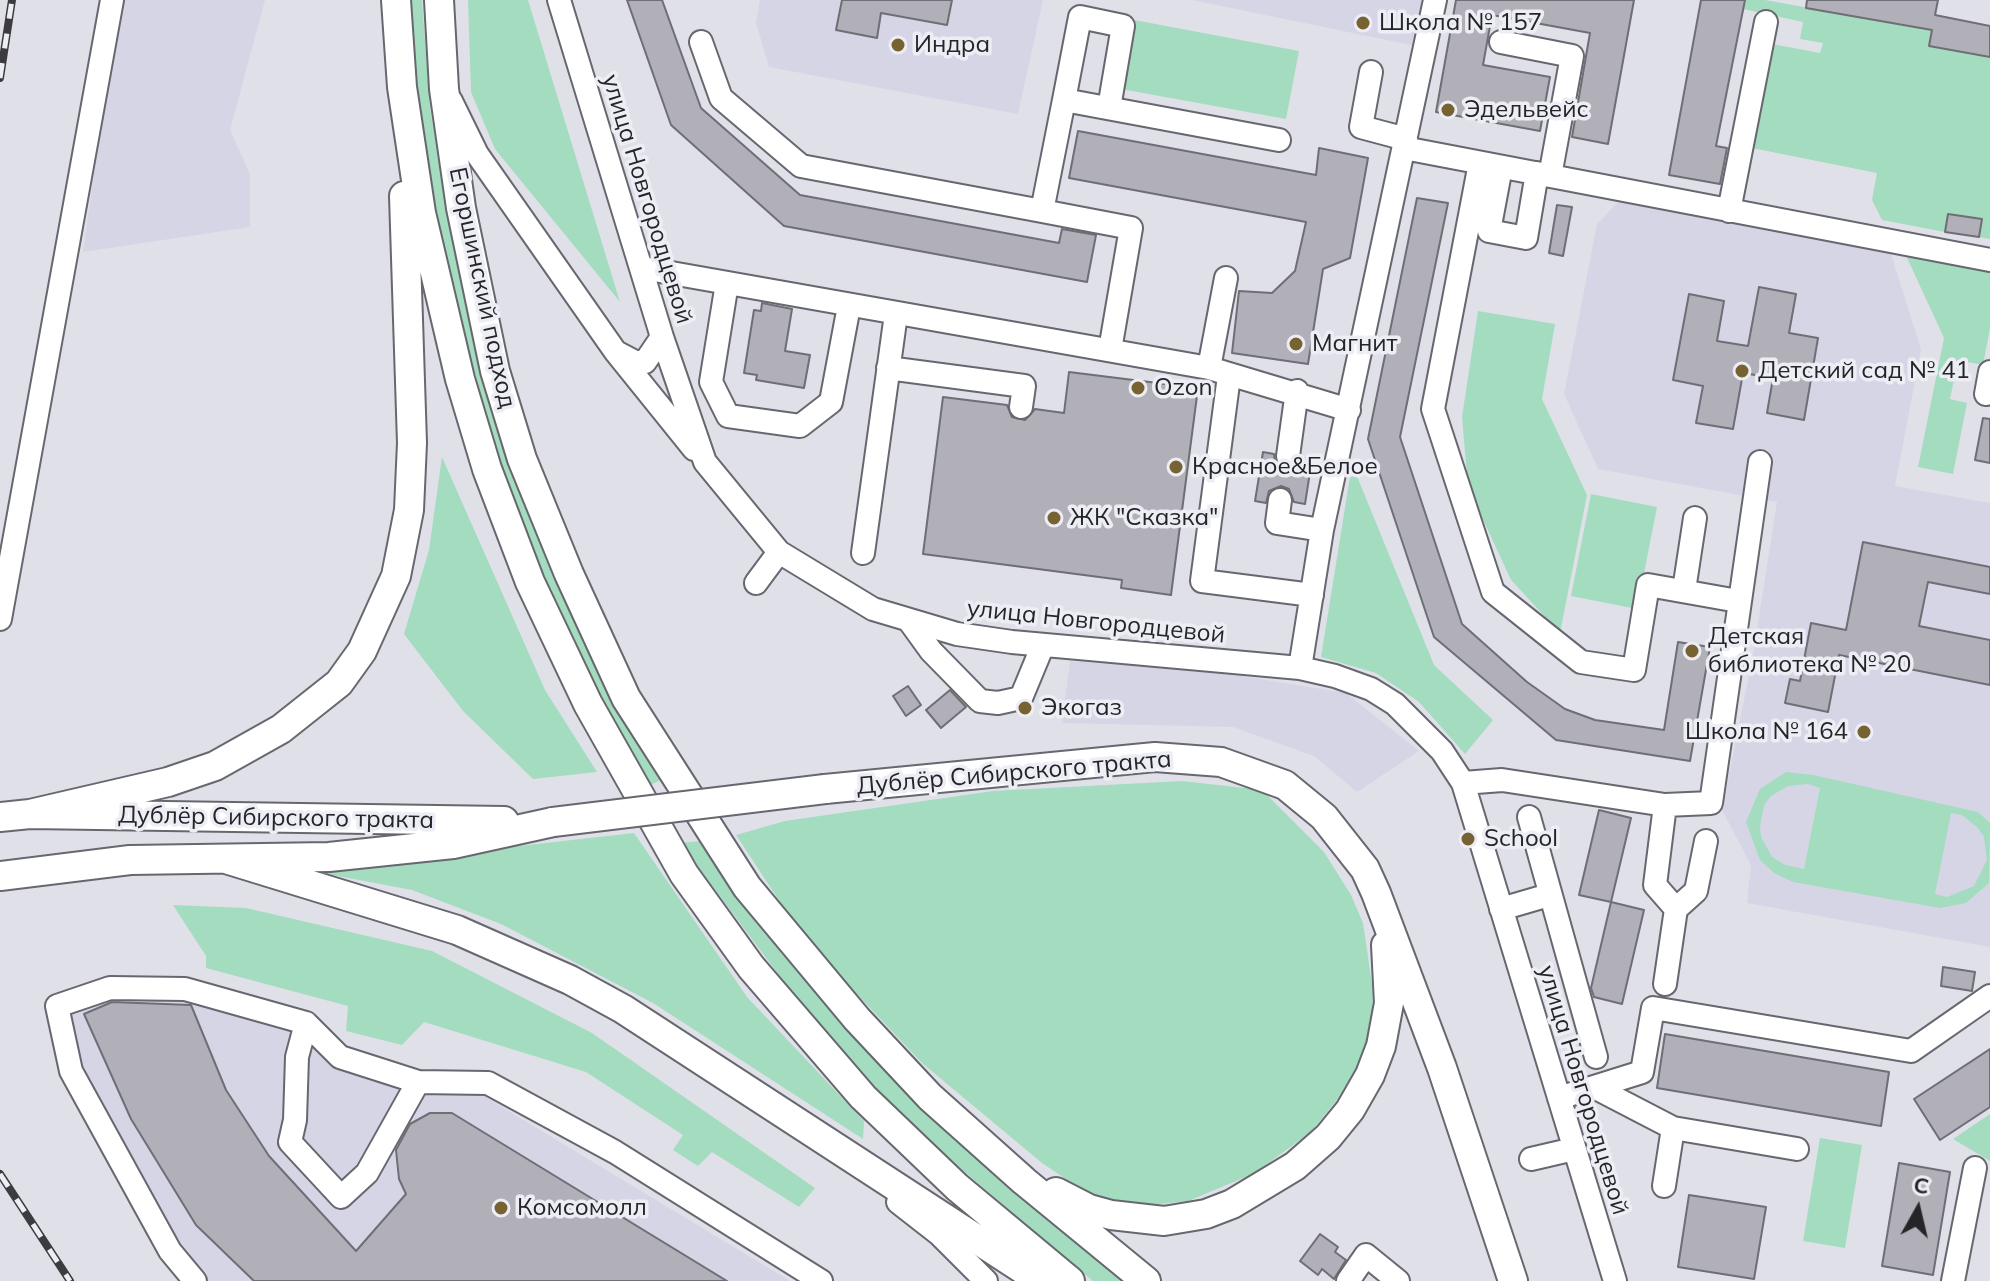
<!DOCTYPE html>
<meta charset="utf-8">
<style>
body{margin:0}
#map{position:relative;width:1990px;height:1281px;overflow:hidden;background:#e0e0e9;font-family:Mulish,sans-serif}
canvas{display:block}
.north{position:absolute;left:1878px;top:1169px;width:80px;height:80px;-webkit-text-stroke:6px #ededf6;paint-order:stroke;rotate:8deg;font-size:22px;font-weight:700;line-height:32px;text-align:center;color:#252528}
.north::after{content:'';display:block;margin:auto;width:28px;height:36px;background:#252528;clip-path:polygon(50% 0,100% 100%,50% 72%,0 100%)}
</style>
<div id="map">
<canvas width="1990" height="1281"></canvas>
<div class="north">С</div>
</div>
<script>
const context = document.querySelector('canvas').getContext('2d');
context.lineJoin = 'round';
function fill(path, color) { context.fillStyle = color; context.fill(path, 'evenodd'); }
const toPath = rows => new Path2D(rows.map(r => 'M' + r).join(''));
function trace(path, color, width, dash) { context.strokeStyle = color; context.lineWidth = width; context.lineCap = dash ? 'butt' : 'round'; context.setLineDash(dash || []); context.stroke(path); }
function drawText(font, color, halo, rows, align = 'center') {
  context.font = font + ' Mulish,sans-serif'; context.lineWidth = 7; context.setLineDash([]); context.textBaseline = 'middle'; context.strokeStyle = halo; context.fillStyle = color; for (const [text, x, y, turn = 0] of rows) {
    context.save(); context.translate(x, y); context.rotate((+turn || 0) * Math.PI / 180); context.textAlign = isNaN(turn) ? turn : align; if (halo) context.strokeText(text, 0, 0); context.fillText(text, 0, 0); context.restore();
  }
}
const built = toPath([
 [118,0,265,0,230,130,250,174,250,227,83,252],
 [760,0,1043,0,1018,114,769,67,756,23],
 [1192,0,1426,0,1416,46],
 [1620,200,1891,254,1921,349,1895,486,1990,503,1990,947,1747,903,1751,865,1722,810,1753,655,1777,502,1598,469,1564,394,1597,224],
 [1070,661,1217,672,1346,693,1419,751,1357,792,1314,756,1233,727,1062,723],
 [185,989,306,1023,340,1057,479,1093,790,1281,195,1281,96,1118,57,1006]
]);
const green = toPath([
 [407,0,422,0,430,108,451,232,471,326,494,409,596,663,661,780,648,786,586,676,509,502,456,332,416,111],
 [468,0,528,0,620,302,495,149,471,92],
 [1745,0,1765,0,1932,30,1930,46,1990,57,1990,239,1979,237,1982,219,1949,214,1945,232,1882,220,1872,200,1877,173,1747,147,1767,43,1820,53,1823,43,1800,39,1803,22,1743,9],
 [1134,20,1299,51,1286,119,1121,89],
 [1903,249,1990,265,1990,328,1983,365,1958,360,1950,399,1967,403,1953,474,1918,467,1944,338],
 [1478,311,1555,324,1542,399,1587,495,1560,633,1511,580,1468,487,1462,417],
 [442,457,545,690,597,772,533,779,463,711,404,634,429,550],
 [1352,464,1434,665,1493,720,1465,754,1419,702,1376,673,1321,657],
 [1591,494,1657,507,1637,609,1571,596],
 [1786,772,1813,775,1978,812,1990,823,1989,883,1966,903,1940,908,1793,882,1774,873,1760,860,1746,822,1760,789],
 [1808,784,1820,788,1804,869,1785,865,1772,857,1761,837,1760,826,1764,805,1771,796,1788,786],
 [1951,813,1962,815,1978,828,1984,837,1987,860,1974,886,1947,897,1935,894],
 [1182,781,1262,790,1324,852,1351,895,1363,923,1373,991,1372,1025,1360,1060,1339,1097,1311,1132,1253,1174,1188,1201,1150,1205,1115,1203,1081,1189,1042,1163,922,1063,803,937,736,835,785,821,993,791],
 [634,833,747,997,864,1121,863,1139,653,1003,501,924,412,890,306,870],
 [700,841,781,953,887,1074,954,1140,1123,1281,1093,1281,907,1123,814,1022,680,843],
 [173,905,246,908,432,951,592,1033,815,1188,799,1207,712,1152,698,1166,673,1150,683,1135,586,1072,424,1022,402,1045,346,1031,348,1006,206,968,206,956],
 [1990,1114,1990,1161,1953,1139],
 [1820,1138,1862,1145,1845,1248,1803,1241]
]);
const building = toPath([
 [627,0,662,0,701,108,800,195,1059,243,1062,229,1096,235,1087,282,784,226,671,125,627,0],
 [842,0,952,0,947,25,881,13,877,38,836,30,842,0],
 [1456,0,1634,0,1608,144,1572,137,1590,33,1492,15,1483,65,1550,77,1540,131,1436,112,1456,0],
 [1701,0,1745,0,1716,146,1727,148,1720,184,1669,175,1701,0],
 [1807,0,1938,0,1935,15,1990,26,1990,57,1929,46,1932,30,1806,8,1807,0],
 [1078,131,1316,175,1319,148,1368,158,1350,258,1323,269,1308,364,1232,353,1239,291,1272,293,1295,271,1306,222,1069,178,1078,131],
 [1417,198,1448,203,1400,437,1462,624,1527,682,1565,709,1595,720,1664,730,1678,642,1710,647,1690,761,1556,740,1434,637,1368,439,1417,198],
 [1557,205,1572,207,1563,256,1549,253,1557,205],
 [1948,214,1982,219,1979,237,1945,232,1948,214],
 [1759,287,1796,294,1789,333,1818,338,1804,420,1767,413,1773,378,1743,373,1733,429,1696,423,1703,386,1673,380,1689,294,1724,301,1717,341,1748,346,1759,287],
 [762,303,792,309,785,351,810,355,804,388,756,380,757,375,744,373,754,310,761,311,762,303],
 [1069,372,1198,388,1171,595,1121,588,1122,580,923,554,943,397,1007,405,1012,417,1025,420,1035,409,1064,413,1069,372],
 [1983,418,1990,419,1990,463,1975,460,1983,418],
 [1263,452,1274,454,1275,462,1285,470,1294,469,1302,458,1312,459,1305,504,1294,502,1289,489,1281,486,1269,491,1266,503,1255,501,1263,452],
 [1863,542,1990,567,1990,594,1928,582,1919,626,1990,640,1990,685,1839,655,1828,712,1785,703,1790,679,1800,681,1811,623,1846,630,1863,542],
 [908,686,921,705,906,716,893,696,908,686],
 [950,690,966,707,941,728,926,710,950,690],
 [1599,810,1631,818,1611,902,1579,895,1599,810],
 [1611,902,1644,910,1622,1004,1594,997,1591,988,1611,902],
 [1943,967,1975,972,1972,991,1941,986,1943,967],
 [112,1002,191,1005,226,1090,269,1156,356,1251,406,1194,399,1179,396,1150,410,1124,430,1113,452,1113,727,1281,254,1281,196,1225,131,1119,84,1014,112,1002],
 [1665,1034,1889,1072,1881,1126,1657,1088,1665,1034],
 [1990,1049,1990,1107,1940,1140,1914,1099,1990,1049],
 [1899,1163,1950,1172,1933,1275,1882,1266,1899,1163],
 [1689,1195,1766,1207,1754,1279,1678,1267,1689,1195],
 [1320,1234,1338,1247,1335,1252,1346,1260,1334,1279,1322,1269,1318,1275,1300,1261,1320,1234]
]);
const minor = toPath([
 [559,0,662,337,705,462,779,552,873,609,957,634,1012,642,1300,668,1335,676,1371,689,1395,704,1442,751,1463,783,1615,1281],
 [701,42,721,98,801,166,1042,211],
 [1501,42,1572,56,1550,176],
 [1371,72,1361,127,1406,139],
 [1064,100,1080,17,1123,26,1109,108],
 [451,101,477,154,615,351,694,449],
 [1404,148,1990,260],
 [1480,163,1433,409,1493,592,1581,662,1634,670,1648,585,1738,601],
 [1501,167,1489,231,1526,238,1537,173],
 [1729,211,1766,22],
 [643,268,1209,368,1349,410],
 [727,283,711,382,728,416,800,426,831,402,849,306],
 [1110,350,1131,228,1042,211,1064,100,1279,140],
 [616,352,635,362,645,362,662,337],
 [888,368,1024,386,1021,407],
 [1209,368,1226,278],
 [1229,376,1202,581,1312,595],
 [1986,394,1990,372],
 [1288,456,1297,391],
 [1280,500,1277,523,1322,530],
 [863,553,896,314],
 [756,583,779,552],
 [1684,590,1695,518],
 [0,619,112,0],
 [910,622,931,651,980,701,998,703,1021,698,1043,645],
 [1300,668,1322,530,1435,0],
 [1463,783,1502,780,1665,805,1711,803,1760,462],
 [1529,817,1596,1057],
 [1501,909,1549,895],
 [1676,909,1696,891,1706,841],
 [1665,984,1676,909,1655,885,1665,805],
 [306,1023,297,1057,295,1120,290,1142,341,1197,367,1173,418,1082],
 [1594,1087,1673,1128,1797,1149],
 [1559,1098,1642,1072,1653,1008,1911,1051,1990,996],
 [1531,1159,1574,1149],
 [1664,1186,1673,1128],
 [898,1202,939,1234,986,1281],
 [195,1281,170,1251,71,1071,57,1006,110,988,185,989,306,1023,340,1057,418,1082,488,1083,615,1152,821,1281],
 [1348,1281,1366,1255,1398,1281],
 [1953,1281,1975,1168]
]);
const major = toPath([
 [396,0,402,87,421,213,460,379,487,469,530,582,588,704,684,874,751,967,863,1097,957,1187,1070,1281],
 [439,0,444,89,461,208,495,371,522,459,569,574,626,698,747,887,857,1019,930,1097,1024,1181,1146,1281],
 [825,789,1155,757,1221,762,1285,785,1324,817,1365,869,1376,893,1442,1068,1513,1281],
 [30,814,168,782,215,766,281,729,339,683,362,651,396,576,409,510,412,443,404,196],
 [0,817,30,814,504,821],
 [226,859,457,930,570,980,623,1009,1041,1281],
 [0,876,130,860,329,857,453,844,553,822],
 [1056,1192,1089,1209,1111,1215,1164,1221,1206,1214,1232,1204,1295,1166,1328,1137,1350,1110,1370,1075,1381,1046,1389,1003,1386,945]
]);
const rail = toPath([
 [0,78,12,0],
 [0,1174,70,1281]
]);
const majorBridge = toPath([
 [553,822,825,789]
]);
const markers = [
 [1363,23,8,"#776231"],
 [898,45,8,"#776231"],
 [1448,110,8,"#776231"],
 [1296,344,8,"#776231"],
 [1742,371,8,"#776231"],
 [1138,388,8,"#776231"],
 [1176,467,8,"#776231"],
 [1054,518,8,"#776231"],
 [1692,651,8,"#776231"],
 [1025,708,8,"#776231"],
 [1864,732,8,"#776231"],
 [1468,839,8,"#776231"],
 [501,1208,8,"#776231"]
];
const poiNames = [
 ["Школа № 157",1379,23],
 ["Индра",914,45],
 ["Эдельвейс",1464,110],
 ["Магнит",1312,344],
 ["Детский сад № 41",1758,371],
 ["Ozon",1154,388],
 ["Красное&Белое",1192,467],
 ["ЖК \"Сказка\"",1070,518],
 ["Детская",1708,637],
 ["библиотека № 20",1708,665],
 ["Экогаз",1041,708],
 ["Школа № 164",1848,732,"right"],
 ["School",1484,839],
 ["Комсомолл",517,1208]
];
const streetNames = [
 ["улица Новгородцевой",647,199,73],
 ["Егоршинский подход",482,288,78],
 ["улица Новгородцевой",1096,622,6],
 ["Дублёр Сибирского тракта",1014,773,-5],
 ["Дублёр Сибирского тракта",276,818,1],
 ["улица Новгородцевой",1583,1090,73]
];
fill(built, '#d6d5e5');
fill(green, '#a4dcbf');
fill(building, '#b1b0b9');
trace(building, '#6e6e76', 2);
trace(minor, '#67676f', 26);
trace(major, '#67676f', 32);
trace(minor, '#fff', 22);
trace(major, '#fff', 28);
trace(rail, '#3c3c40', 8);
trace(rail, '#ededf6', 5, [15]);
trace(majorBridge, '#67676f', 32, []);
trace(majorBridge, '#fff', 28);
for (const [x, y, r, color] of markers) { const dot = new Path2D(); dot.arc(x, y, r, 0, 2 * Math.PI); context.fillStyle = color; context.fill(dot); trace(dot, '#ededf6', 3); }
drawText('24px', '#252528', '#ededf6', poiNames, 'left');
drawText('24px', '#252528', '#ededf6', streetNames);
</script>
